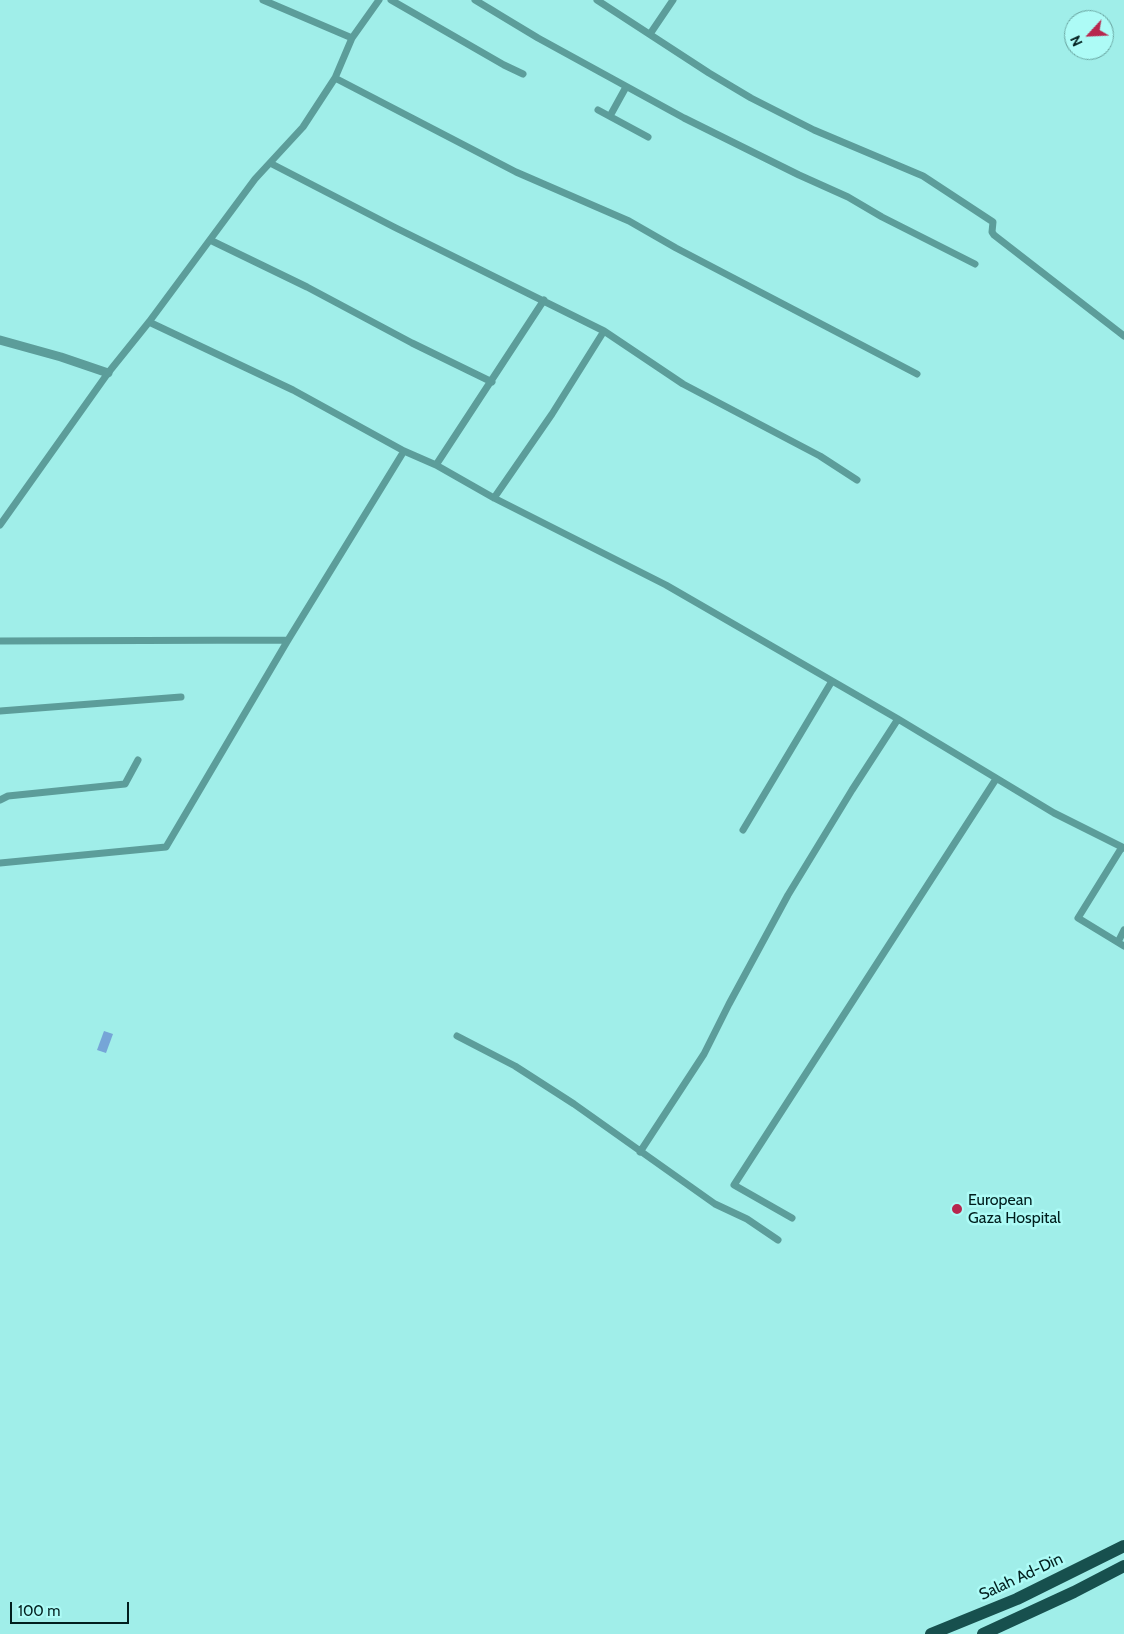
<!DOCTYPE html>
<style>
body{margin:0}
#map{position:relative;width:1124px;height:1634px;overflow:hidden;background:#a0eee9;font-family:Cabin,sans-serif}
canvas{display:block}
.north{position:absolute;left:1064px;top:10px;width:50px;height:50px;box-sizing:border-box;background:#adfbf6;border:1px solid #68a39f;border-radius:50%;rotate:245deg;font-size:14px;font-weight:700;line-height:20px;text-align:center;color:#001e1d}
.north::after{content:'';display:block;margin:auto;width:18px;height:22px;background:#b7274e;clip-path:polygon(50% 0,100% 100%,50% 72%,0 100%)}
.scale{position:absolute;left:10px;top:1602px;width:119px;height:22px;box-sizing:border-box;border:2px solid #001e1d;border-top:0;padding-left:6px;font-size:15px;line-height:18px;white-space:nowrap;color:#001e1d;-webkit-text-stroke:4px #adfbf6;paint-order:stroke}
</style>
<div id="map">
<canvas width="1124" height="1634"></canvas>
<div class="north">N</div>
<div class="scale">100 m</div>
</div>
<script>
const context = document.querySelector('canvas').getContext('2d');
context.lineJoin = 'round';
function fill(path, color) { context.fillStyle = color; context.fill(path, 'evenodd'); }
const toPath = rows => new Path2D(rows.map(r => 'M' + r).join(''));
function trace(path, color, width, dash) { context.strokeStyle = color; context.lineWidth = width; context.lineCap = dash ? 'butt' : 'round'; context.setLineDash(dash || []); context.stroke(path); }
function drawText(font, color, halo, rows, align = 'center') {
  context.font = font + ' Cabin,sans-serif'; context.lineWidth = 5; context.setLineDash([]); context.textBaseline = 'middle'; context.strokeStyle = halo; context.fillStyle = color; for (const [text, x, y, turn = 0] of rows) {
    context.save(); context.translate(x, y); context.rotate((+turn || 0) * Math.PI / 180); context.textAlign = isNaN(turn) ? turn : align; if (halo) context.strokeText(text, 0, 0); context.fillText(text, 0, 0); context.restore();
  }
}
const water = toPath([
 [104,1031,113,1034,106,1053,97,1050]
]);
const minor = toPath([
 [263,0,352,38],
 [391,0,504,65,523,74],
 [475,0,538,38,684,118,799,175,848,197,882,217,975,264],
 [597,0,709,73,751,98,814,130,923,176,993,222,992,232,994,235,1124,336],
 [650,34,673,0],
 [335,78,516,172,629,221,676,248,917,374],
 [598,110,648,137],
 [610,116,626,87],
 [270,163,394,227,604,331,683,384,820,456,857,480],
 [210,240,307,287,412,343,492,382],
 [149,322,293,390,404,451,436,465,494,498,666,585,898,719,1054,813,1124,848],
 [436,465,544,300],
 [494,498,552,414,604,331],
 [0,525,108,373,149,322,255,179,303,127,335,78,352,38,379,0],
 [0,641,288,640],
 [0,711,181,697],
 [0,800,8,796,125,784,138,760],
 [743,830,832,681],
 [1122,847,1078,918,1124,946],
 [0,863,166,847,288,640,404,451],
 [1118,942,1124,930],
 [457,1036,515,1066,574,1104,715,1204,747,1219,778,1240],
 [640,1152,704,1054,729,1004,788,895,852,790,898,719],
 [792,1218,734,1185,996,779]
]);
const tertiary = toPath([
 [0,340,61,357,108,373]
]);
const trunk = toPath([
 [931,1634,1017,1599,1124,1546],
 [983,1634,1074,1592,1124,1566]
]);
const markers = [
 [957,1209,6,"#b7274e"]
];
const poiNames = [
 ["European",968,1200],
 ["Gaza Hospital",968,1218]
];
const streetNames = [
 ["Salah Ad-Din",1021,1577,-25]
];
fill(water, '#76a5d7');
trace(minor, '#5c9d9a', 7);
trace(tertiary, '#5c9d9a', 9);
trace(trunk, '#17504e', 12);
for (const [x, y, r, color] of markers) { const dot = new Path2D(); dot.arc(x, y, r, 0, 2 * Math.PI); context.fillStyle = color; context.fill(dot); trace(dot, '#adfbf6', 2); }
drawText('16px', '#001e1d', '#adfbf6', poiNames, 'left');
drawText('16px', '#001e1d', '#adfbf6', streetNames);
</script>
